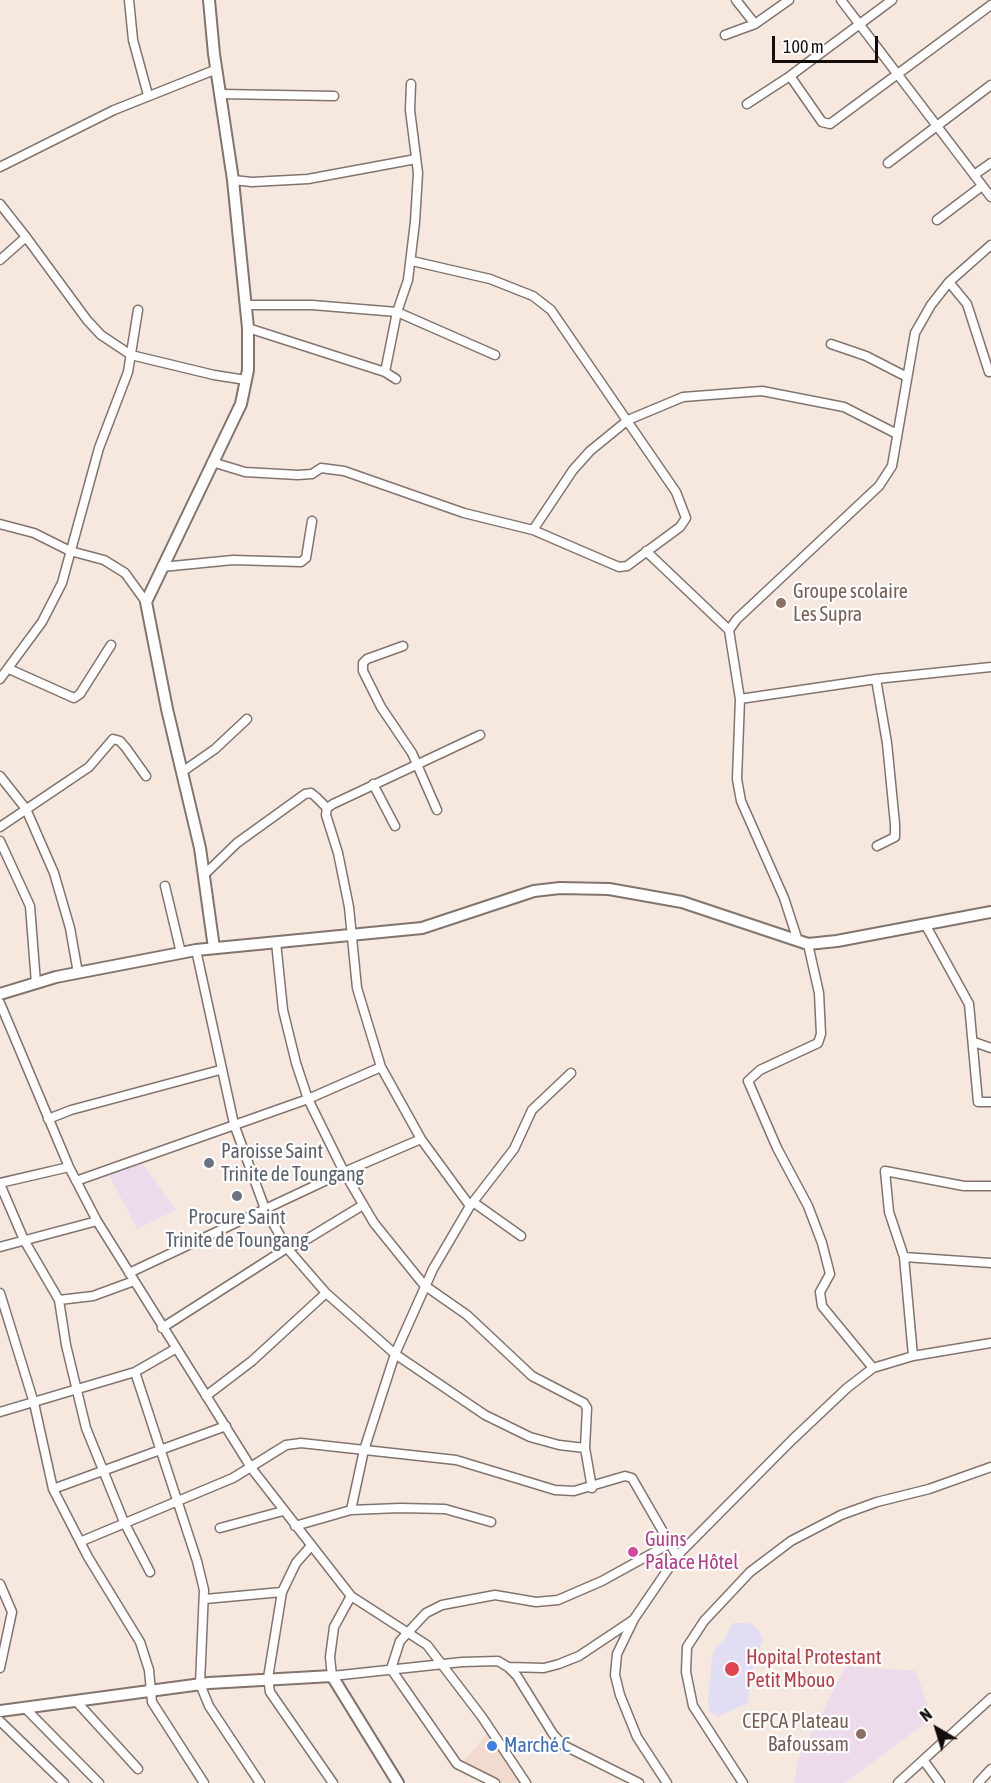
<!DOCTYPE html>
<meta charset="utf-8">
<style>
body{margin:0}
#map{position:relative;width:991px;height:1783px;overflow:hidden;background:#f7e8df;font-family:"Asap Condensed",sans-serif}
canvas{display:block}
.north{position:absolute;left:907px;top:1699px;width:60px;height:60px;-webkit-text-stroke:4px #fff;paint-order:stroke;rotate:322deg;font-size:16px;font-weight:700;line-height:24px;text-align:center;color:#130e0b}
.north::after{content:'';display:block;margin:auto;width:21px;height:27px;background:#130e0b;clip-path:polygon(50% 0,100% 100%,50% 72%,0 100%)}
.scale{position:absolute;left:772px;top:36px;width:106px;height:27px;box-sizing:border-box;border:3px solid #130e0b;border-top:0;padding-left:8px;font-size:18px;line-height:21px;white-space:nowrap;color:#130e0b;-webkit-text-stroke:4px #fff;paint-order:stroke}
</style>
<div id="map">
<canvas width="991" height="1783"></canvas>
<div class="north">N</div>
<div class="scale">100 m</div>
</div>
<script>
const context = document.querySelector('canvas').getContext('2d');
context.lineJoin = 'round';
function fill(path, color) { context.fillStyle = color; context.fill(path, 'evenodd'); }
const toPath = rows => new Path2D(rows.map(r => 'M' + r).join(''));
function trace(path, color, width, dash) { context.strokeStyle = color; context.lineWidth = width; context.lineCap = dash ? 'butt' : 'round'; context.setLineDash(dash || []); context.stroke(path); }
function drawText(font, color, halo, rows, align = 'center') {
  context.font = font + ' "Asap Condensed",sans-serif'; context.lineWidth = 4.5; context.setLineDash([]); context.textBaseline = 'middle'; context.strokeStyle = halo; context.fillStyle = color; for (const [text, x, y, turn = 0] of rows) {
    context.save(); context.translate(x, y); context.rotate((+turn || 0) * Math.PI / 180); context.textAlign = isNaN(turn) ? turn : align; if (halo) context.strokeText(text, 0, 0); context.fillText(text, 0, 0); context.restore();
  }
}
const built = toPath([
 [493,1726,525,1774,533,1783,501,1783,461,1765]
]);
const education = toPath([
 [141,1161,176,1210,137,1229,108,1173],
 [846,1666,916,1671,932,1718,845,1783,794,1783,798,1759]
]);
const medical = toPath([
 [733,1623,748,1623,758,1629,763,1640,754,1661,748,1703,717,1717,710,1712,708,1699,712,1658,716,1647,723,1642]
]);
const minor = toPath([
 [129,0,133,40,148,95],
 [736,0,755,24],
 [841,0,991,197],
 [725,35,755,24,789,0],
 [790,76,822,122,830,124,991,5],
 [221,94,334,96],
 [747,104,790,76,892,0],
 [888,163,991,85],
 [0,167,114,110,217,69],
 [974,175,991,163],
 [233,180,252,182,308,179,416,159],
 [0,204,26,237],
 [937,220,982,186],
 [0,260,26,237,87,320,101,335,131,355,214,375,246,380],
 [949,282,967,304,989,372],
 [245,305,312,305,397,312,495,355],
 [248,328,385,372,396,379],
 [831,344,866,356,907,377],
 [385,372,397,312,408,280,415,222,418,173,410,110,411,84],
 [212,462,245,472,298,475,312,474,321,468,344,471,464,513,533,530,619,567,627,566,680,527,686,518,676,492,551,310,533,296,490,279,412,261],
 [0,524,34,533,70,551,104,560,125,573,146,602],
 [533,530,573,470,590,451,628,420,683,397,762,391,844,407,897,434],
 [646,551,729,630],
 [162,567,233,560,301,562,306,558,312,521],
 [403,646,367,659,363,663,363,671,381,707,412,753,437,810],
 [9,669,74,698,80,694,111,645],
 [0,679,42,622,62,583,99,448,128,372,138,310],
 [876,679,887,743,895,824,895,837,877,846],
 [740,699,876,679,991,667],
 [182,772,215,749,247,719],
 [0,776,26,809,54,873,70,928,78,973],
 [373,784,395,826],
 [0,827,89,767,113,739,120,741,126,748,146,776],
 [0,841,30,906,36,983],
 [205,874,237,843,305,794,311,793,316,797,327,808],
 [165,886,181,953],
 [925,924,969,1004,978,1102,991,1102],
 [798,941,784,898,741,801,737,779,740,699,729,630,737,619,879,486,892,466,915,333,931,305,949,282,991,245],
 [276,942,283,1010,296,1063,308,1099,344,1172,374,1223,424,1285,467,1315,532,1376,584,1403,587,1408,585,1448,592,1488],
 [808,944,819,993,821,1034,818,1043,760,1070,748,1081,777,1148,808,1206,822,1243,830,1274,820,1292,822,1306,873,1368],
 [196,950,234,1124,265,1209,287,1248,326,1293,395,1354,485,1415,530,1437,559,1445,585,1448],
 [0,1003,69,1167,97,1221,252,1469,351,1596,334,1627,330,1657,332,1676,462,1662,498,1661,508,1667,517,1676,553,1734,563,1745,639,1783],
 [974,1042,991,1048],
 [48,1119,71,1110,220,1070],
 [76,1181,308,1099,381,1067],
 [0,1183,69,1167],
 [0,1184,24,1240,59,1300,93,1296,134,1281],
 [473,1202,514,1149,532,1110,571,1073],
 [470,1206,421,1139,381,1067,357,988,349,907,338,853,326,815,327,808,333,804,480,735],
 [0,1247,97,1221],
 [904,1257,991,1263],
 [129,1273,344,1172,421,1139],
 [0,1293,34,1403,53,1489,88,1557,140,1642,149,1670,152,1702,204,1783],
 [59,1300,66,1345,86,1428,124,1522,150,1572],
 [162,1328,287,1248,299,1244,363,1205],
 [913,1356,904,1257,889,1212,885,1171,964,1186,991,1186],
 [135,1372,197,1561,204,1590,200,1684,209,1706,260,1783],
 [206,1396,252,1361,326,1293],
 [0,1412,135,1372,175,1349],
 [53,1489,226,1426],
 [351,1510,364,1450,395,1354,433,1269,470,1206,473,1202,521,1236],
 [295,1526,351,1510,400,1508,445,1509,491,1522],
 [220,1528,283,1511],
 [82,1541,233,1478,286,1445,301,1443,456,1460,555,1490,574,1491,625,1476,632,1478,677,1556],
 [311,1546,296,1563,282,1592,268,1678,270,1692,333,1783],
 [0,1584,12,1612,0,1668],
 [351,1596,427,1645,482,1717,526,1783],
 [205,1599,282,1592],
 [508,1667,544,1668,559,1664,579,1656,633,1620],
 [76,1701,138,1769],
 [24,1707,99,1783],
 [0,1721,64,1783],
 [924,1761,940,1783],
 [495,1783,457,1764,391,1669,400,1641,426,1613,442,1605,495,1595,536,1602,558,1600,602,1581,669,1544],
 [667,1783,637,1737,620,1695,615,1675,617,1654,634,1619,677,1556,792,1440,847,1388,873,1368,913,1356,991,1343],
 [743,1783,693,1706,686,1672,687,1647,704,1621,750,1572,791,1541,841,1515,877,1502,929,1489,991,1467],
 [898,1783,991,1698],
 [978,1783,991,1769]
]);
const tertiary = toPath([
 [209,0,214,54,233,180,248,328,248,370,241,404,146,602,167,709,200,848,214,948],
 [0,994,56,977,196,950,422,928,534,891,560,888,609,889,682,902,808,944,837,941,991,912],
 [0,1711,209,1683,332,1676,398,1783]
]);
const markers = [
 [781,603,6,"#8d6e63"],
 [209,1163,6,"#6b7280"],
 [237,1196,6,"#6b7280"],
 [633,1552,6,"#d1479c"],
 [732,1669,8,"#e0444e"],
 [861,1734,6,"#8d6e63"],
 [492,1746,6,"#3f7fe0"]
];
const educationNames = [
 ["Groupe scolaire",793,592],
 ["Les Supra",793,615],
 ["CEPCA Plateau",849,1722,"right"],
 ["Bafoussam",849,1745,"right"]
];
const worshipNames = [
 ["Paroisse Saint",221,1152],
 ["Trinite de Toungang",221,1175],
 ["Procure Saint",237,1218,"center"],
 ["Trinite de Toungang",237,1241,"center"]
];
const hotelNames = [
 ["Guins",645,1540],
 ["Palace Hôtel",645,1563]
];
const healthNames = [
 ["Hopital Protestant",746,1658],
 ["Petit Mbouo",746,1681]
];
const shopNames = [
 ["Marché C",504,1746]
];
fill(built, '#f2dbce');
fill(education, '#eddbec');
fill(medical, '#e1def4');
trace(minor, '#82746d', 11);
trace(tertiary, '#82746d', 14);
trace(minor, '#fff', 8);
trace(tertiary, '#fff', 10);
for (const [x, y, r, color] of markers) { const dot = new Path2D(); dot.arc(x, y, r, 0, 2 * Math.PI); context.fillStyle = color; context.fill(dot); trace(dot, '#fff', 2); }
drawText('20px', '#785e54', '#fff', educationNames, 'left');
drawText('20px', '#5b616d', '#fff', worshipNames, 'left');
drawText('20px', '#b23c85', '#fff', hotelNames, 'left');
drawText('20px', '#be3a42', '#fff', healthNames, 'left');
drawText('20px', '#366cbe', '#fff', shopNames, 'left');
</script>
